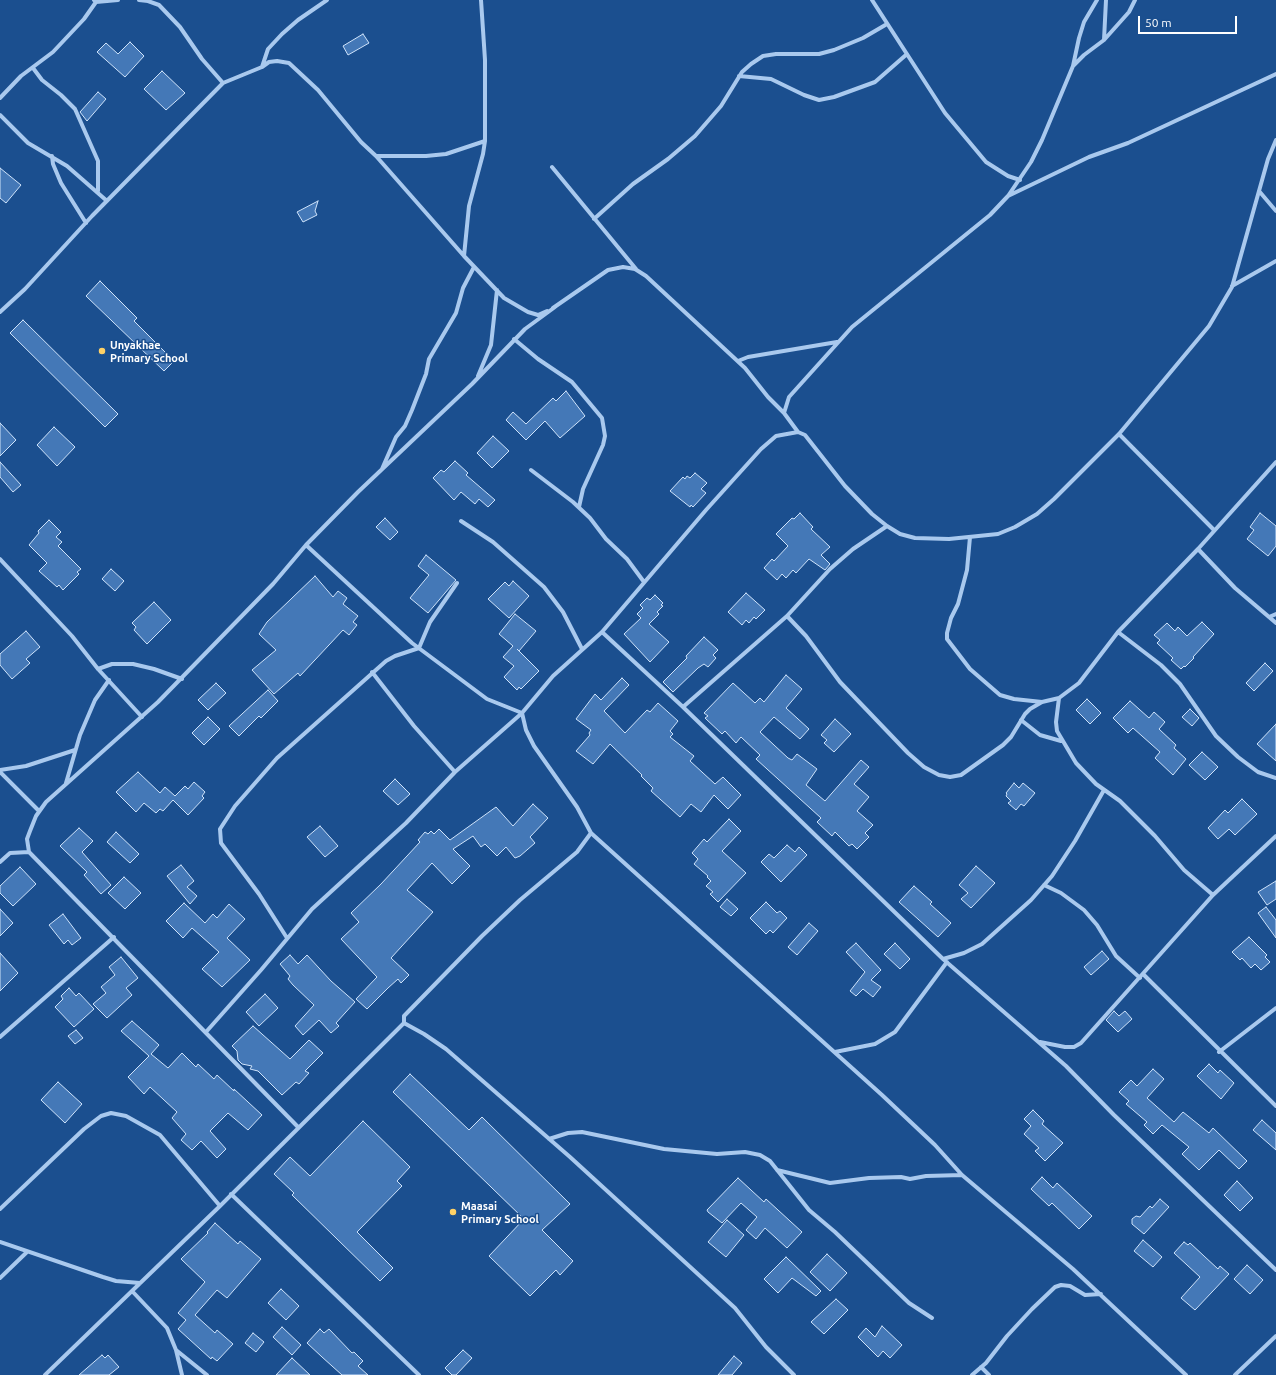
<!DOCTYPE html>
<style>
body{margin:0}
#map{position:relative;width:1276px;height:1375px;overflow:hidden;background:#1b4f8f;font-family:Ubuntu,sans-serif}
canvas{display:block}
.scale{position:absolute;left:1138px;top:16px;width:99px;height:18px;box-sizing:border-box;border:2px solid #fff;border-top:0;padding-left:5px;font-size:12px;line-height:14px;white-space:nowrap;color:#fff;-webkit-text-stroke:3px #1b4f8f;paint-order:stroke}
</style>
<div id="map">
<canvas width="1276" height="1375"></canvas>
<div class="scale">50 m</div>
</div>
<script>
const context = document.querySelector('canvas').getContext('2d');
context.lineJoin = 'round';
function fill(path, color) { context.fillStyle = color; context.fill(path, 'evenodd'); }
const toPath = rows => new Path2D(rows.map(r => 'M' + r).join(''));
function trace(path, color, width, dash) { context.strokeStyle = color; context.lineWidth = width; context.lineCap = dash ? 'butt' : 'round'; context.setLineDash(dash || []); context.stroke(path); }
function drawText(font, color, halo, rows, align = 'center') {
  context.font = font + ' Ubuntu,sans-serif'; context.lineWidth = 3; context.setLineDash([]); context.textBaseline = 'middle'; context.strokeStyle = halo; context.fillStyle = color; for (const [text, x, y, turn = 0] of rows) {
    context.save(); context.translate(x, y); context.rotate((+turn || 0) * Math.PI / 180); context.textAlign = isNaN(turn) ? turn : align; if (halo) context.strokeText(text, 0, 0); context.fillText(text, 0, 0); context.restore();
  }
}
const building = toPath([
 [363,34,369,43,348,55,343,46,363,34],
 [130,42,144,56,125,77,97,52,106,43,118,54,130,42],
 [162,71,185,93,166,110,144,89,162,71],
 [98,92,106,99,87,121,80,112,98,92],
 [0,168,21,185,6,203,0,198,0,168],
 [318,201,315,211,317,215,303,222,297,212,318,201],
 [100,281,137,318,134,321,174,361,164,371,86,296,100,281],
 [23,320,118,414,105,427,10,333,23,320],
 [566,391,585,416,560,438,545,421,526,440,506,420,513,412,526,424,553,398,556,401,566,391],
 [0,423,16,440,0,456,0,423],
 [54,427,75,447,57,466,37,445,54,427],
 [493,436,509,451,492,468,477,453,493,436],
 [455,461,468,473,466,475,495,500,488,507,479,499,475,504,461,492,454,500,433,478,441,470,444,472,455,461],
 [0,462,21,485,13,492,0,477,0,462],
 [695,473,707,483,701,489,706,493,693,507,691,505,690,507,670,491,683,477,685,479,687,476,690,478,695,473],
 [800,513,813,527,811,529,830,547,821,555,830,564,825,570,809,559,796,573,793,570,786,578,782,574,777,580,764,568,772,559,774,561,788,546,776,534,792,518,794,519,800,513],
 [1260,513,1276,526,1276,546,1268,556,1247,539,1254,530,1250,527,1260,513],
 [385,518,398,532,390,540,376,527,385,518],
 [49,520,61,532,56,537,62,542,58,546,81,569,77,572,79,574,63,590,59,585,57,587,39,571,47,563,29,545,39,533,38,531,49,520],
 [426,555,456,580,428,613,410,598,429,575,418,566,426,555],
 [111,569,124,581,115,591,102,579,111,569],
 [315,576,333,597,338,591,347,598,343,604,358,616,353,622,357,625,349,635,343,630,300,676,298,673,274,694,252,670,276,650,259,634,267,622,315,576],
 [513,581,529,596,509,618,488,599,505,582,509,586,513,581],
 [746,593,765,610,756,619,754,617,749,623,746,620,742,625,728,612,746,593],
 [655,595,663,603,661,605,663,606,657,612,659,614,649,624,669,642,650,662,624,634,641,618,637,614,643,608,640,605,647,598,650,600,655,595],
 [154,602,171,620,147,644,134,630,136,627,132,623,154,602],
 [515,614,536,631,519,651,517,649,539,671,521,689,519,687,517,690,504,677,514,666,503,657,513,646,499,634,515,614],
 [1202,622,1214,634,1193,657,1194,658,1185,667,1184,666,1181,669,1171,660,1173,658,1157,643,1160,640,1154,635,1167,623,1175,631,1178,627,1187,636,1202,622],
 [26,631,40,647,26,659,30,663,12,679,0,665,0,654,26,631],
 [704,637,718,650,713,655,716,658,708,667,704,664,698,668,673,692,663,682,687,658,686,656,704,637],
 [1265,663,1273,671,1254,691,1246,683,1265,663],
 [786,675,802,689,786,708,809,729,800,739,774,717,760,732,788,758,792,760,797,754,817,769,806,785,825,801,861,760,869,767,854,784,869,797,857,811,873,825,865,833,869,837,857,849,852,844,849,846,835,832,832,836,817,822,821,818,756,759,760,755,741,737,736,743,725,731,722,734,705,718,708,716,704,713,733,683,755,703,760,698,764,702,786,675],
 [622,678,629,685,604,711,625,733,647,710,650,712,658,703,678,721,670,731,673,734,670,737,694,756,690,761,715,784,723,777,741,795,728,809,714,795,701,812,691,804,680,817,651,791,653,788,641,776,642,775,610,744,593,764,576,751,590,735,589,733,591,730,576,719,595,694,601,700,622,678],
 [216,683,226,693,208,710,198,700,216,683],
 [268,690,278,701,261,718,259,716,239,736,229,726,268,690],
 [1087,699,1101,713,1090,724,1076,710,1087,699],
 [1130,701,1149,718,1154,712,1165,722,1159,729,1176,745,1174,748,1186,759,1173,775,1155,758,1160,752,1133,728,1128,733,1113,718,1130,701],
 [1190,709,1199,718,1192,726,1182,717,1190,709],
 [208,717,220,729,204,745,192,733,208,717],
 [835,719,851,734,834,752,824,743,827,740,821,735,835,719],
 [1276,724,1276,761,1257,744,1276,724],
 [1202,752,1218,767,1205,780,1189,765,1202,752],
 [138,772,160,793,165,787,175,796,185,786,188,789,194,782,205,792,202,796,204,798,188,815,173,800,163,811,160,809,156,813,144,803,136,812,116,792,138,772],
 [395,779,410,794,398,805,383,791,395,779],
 [1014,783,1019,788,1023,783,1035,793,1024,806,1021,804,1016,810,1008,803,1011,801,1006,796,1007,794,1006,793,1014,783],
 [1242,799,1257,814,1235,835,1229,829,1218,839,1208,828,1225,810,1228,813,1242,799],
 [533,804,548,818,530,837,535,843,520,856,515,858,506,847,497,856,485,844,481,847,473,836,453,849,470,866,452,884,432,863,407,890,433,912,391,958,409,975,401,983,398,979,388,988,367,1009,356,999,377,977,341,939,359,922,351,913,381,884,420,842,418,840,425,832,428,834,431,831,434,834,439,829,450,840,496,807,513,826,533,804],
 [729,819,741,831,722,851,746,873,718,902,710,894,713,892,706,886,711,881,707,877,708,876,694,864,698,859,692,853,704,839,707,842,729,819],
 [320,826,338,846,325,857,307,837,320,826],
 [79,828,93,841,82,852,111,885,101,894,84,875,87,872,60,846,79,828],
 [116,832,139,854,130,863,107,842,116,832],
 [787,845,795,852,799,847,807,855,781,882,761,862,769,854,774,858,787,845],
 [181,865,194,881,187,887,197,896,190,904,167,876,181,865],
 [976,866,995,883,971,908,961,899,968,893,959,885,976,866],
 [20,867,36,884,13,906,0,893,0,886,20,867],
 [124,877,141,893,125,909,108,893,124,877],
 [1276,881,1276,899,1267,905,1258,892,1276,881],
 [914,886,932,902,930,904,951,923,938,937,899,902,914,886],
 [727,899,738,909,731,916,720,907,727,899],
 [766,902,777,913,780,911,787,918,773,933,770,930,766,934,750,918,766,902],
 [184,903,205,923,213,914,217,918,229,904,245,919,227,938,250,960,222,987,202,969,219,952,192,928,183,938,166,921,184,903],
 [1266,907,1276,920,1276,938,1258,913,1266,907],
 [0,909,13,923,0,936,0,909],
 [63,914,81,938,72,945,68,940,64,944,49,925,63,914],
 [809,923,818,931,797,955,788,947,809,923],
 [1249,937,1267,955,1265,957,1270,962,1261,970,1255,964,1251,968,1242,958,1240,960,1232,952,1249,937],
 [856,943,881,970,871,980,881,987,873,997,863,989,856,996,850,991,865,972,846,952,856,943],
 [895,943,910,959,900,969,884,954,895,943],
 [1102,951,1109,959,1091,975,1084,967,1102,951],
 [0,953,18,973,0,991,0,953],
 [290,955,298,964,307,955,331,981,355,1002,336,1023,339,1026,331,1033,319,1020,303,1035,295,1026,314,1005,293,985,288,979,290,976,280,964,290,955],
 [121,957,138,978,126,988,132,995,107,1018,93,1004,106,993,101,987,115,975,109,967,121,957],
 [69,988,76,996,79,993,94,1009,74,1027,55,1007,63,999,61,996,69,988],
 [265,994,278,1008,259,1026,246,1012,265,994],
 [1114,1011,1119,1016,1125,1011,1132,1019,1118,1032,1106,1020,1114,1011],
 [132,1021,159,1045,151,1054,168,1068,182,1053,196,1067,198,1064,214,1079,217,1075,234,1091,234,1089,262,1115,248,1130,228,1113,210,1131,226,1149,217,1158,201,1141,192,1150,181,1140,186,1134,172,1118,177,1112,150,1087,144,1094,128,1077,149,1056,121,1031,132,1021],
 [253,1026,290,1059,309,1040,323,1053,305,1071,309,1073,299,1084,296,1082,282,1095,258,1071,250,1069,252,1066,242,1064,238,1060,237,1051,232,1046,253,1026],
 [76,1030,83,1038,75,1044,68,1036,76,1030],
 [1209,1064,1218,1073,1220,1070,1234,1083,1221,1099,1197,1076,1209,1064],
 [1153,1069,1164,1079,1147,1098,1174,1122,1183,1112,1209,1133,1213,1128,1247,1161,1239,1169,1219,1150,1199,1170,1182,1154,1189,1147,1162,1125,1153,1134,1144,1125,1147,1122,1126,1104,1129,1101,1119,1092,1131,1080,1137,1086,1153,1069],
 [410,1074,469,1130,482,1117,570,1204,542,1230,573,1261,560,1275,556,1270,530,1296,489,1256,524,1219,393,1092,410,1074],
 [58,1082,82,1104,65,1123,41,1100,58,1082],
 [1033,1110,1044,1121,1042,1124,1063,1143,1045,1161,1035,1151,1039,1148,1024,1134,1031,1126,1024,1119,1033,1110],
 [1262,1120,1276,1133,1276,1150,1253,1130,1262,1120],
 [363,1121,410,1167,397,1181,402,1186,357,1232,393,1268,380,1281,292,1195,294,1193,274,1174,290,1157,310,1176,363,1121],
 [1042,1177,1053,1188,1057,1183,1092,1216,1079,1229,1052,1203,1049,1206,1031,1189,1042,1177],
 [738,1178,764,1202,766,1199,802,1232,787,1248,765,1228,756,1239,746,1230,757,1217,741,1203,722,1223,708,1212,707,1210,738,1178],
 [1237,1181,1253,1198,1240,1211,1224,1195,1237,1181],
 [1160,1199,1169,1207,1144,1234,1132,1224,1132,1219,1136,1216,1140,1217,1150,1206,1152,1208,1160,1199],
 [727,1220,744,1235,726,1257,708,1242,727,1220],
 [215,1223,238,1244,240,1241,261,1259,227,1298,217,1290,195,1315,215,1333,217,1330,233,1344,217,1361,212,1357,211,1359,178,1329,186,1320,178,1313,205,1282,181,1259,208,1233,207,1232,215,1223],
 [1143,1240,1162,1257,1153,1267,1134,1251,1143,1240],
 [1184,1242,1188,1245,1190,1243,1218,1269,1220,1266,1229,1274,1195,1310,1181,1298,1200,1277,1174,1253,1184,1242],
 [827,1254,847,1273,830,1291,810,1272,827,1254],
 [786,1257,821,1291,816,1296,792,1278,778,1293,764,1279,786,1257],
 [1247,1265,1263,1280,1250,1294,1234,1279,1247,1265],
 [281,1289,299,1306,286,1320,268,1303,281,1289],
 [836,1299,848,1310,824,1334,811,1322,836,1299],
 [882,1326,902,1345,890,1358,883,1351,878,1357,858,1337,866,1328,875,1337,882,1326],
 [282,1327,301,1345,292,1355,273,1337,282,1327],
 [320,1329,324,1333,329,1329,352,1353,354,1352,363,1361,358,1366,368,1375,342,1375,322,1357,307,1343,320,1329],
 [253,1333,264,1342,256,1352,245,1343,253,1333],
 [463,1350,472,1358,456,1375,452,1375,445,1368,463,1350],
 [102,1355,105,1358,108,1355,119,1367,109,1375,79,1375,102,1355],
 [734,1356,742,1363,732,1375,718,1375,734,1356],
 [292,1358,310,1375,276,1375,292,1358]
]);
const minor = toPath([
 [94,0,96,2,118,0],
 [139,0,148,1,159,5,180,27,202,59,223,83],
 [872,0,945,113,986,162,1008,176,1020,180],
 [1104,40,1106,0],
 [1073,66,1079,38,1084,22,1097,0],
 [262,67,268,49,282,34,298,20,327,0],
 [33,68,42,80,61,95,75,109,98,161,98,191],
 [739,76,771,79,804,95,819,100,834,97,875,82,907,54],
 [0,98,21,76,53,52,84,19,96,2],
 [0,115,28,143,67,166,107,201],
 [52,156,53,164,61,183,86,223],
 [376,156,426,156,446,154,485,141],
 [552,167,636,269],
 [1259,191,1276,211],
 [1008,196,1089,157,1128,143,1276,74],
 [594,219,633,184,668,159,695,136,721,106,742,72,751,64,763,56,776,54,819,54,834,50,863,38,887,24],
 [464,256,469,206,483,154,485,141,485,60,481,0],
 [1232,286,1276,261],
 [553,308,608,270,623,267,635,269,646,276,745,368,768,397,784,413,798,432],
 [0,312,25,289,92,216,223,83,262,67,269,62,277,61,289,63,318,90,361,142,376,156,464,256,504,298,528,312,538,315,547,311],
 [514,339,538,359,572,382,602,418,605,436,603,445,583,489,579,507],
 [738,361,748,357,837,342],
 [478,376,491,345,497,290],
 [784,413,789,397,852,327,990,215,1008,196,1031,162,1042,140,1073,66,1084,55,1104,40,1129,12,1135,0],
 [1119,434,1214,530],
 [382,469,396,437,405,426,412,410,426,374,429,359,456,313,463,288,474,267],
 [531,470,573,502,590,518,606,539,627,559,644,582],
 [461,521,493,542,544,587,563,612,582,649],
 [970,537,967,570,958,604,951,618,947,633,947,639,970,669,1000,695,1014,699,1042,702],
 [306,545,412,643,487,699,522,713],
 [1198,549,1235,588,1276,623],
 [0,559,72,636,98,669,142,717],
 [787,616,806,636,840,682,908,753,924,767,939,775,950,777,961,775,1003,745,1011,737,1025,714,1030,709,1042,702,1059,698,1079,683,1118,632,1198,549,1276,462],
 [1269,617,1276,614],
 [602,632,683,707,943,959,1066,1066,1114,1115,1276,1270],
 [1118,632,1161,665,1180,684,1216,736,1238,757,1258,772,1276,778],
 [98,669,112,664,133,664,154,669,182,679],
 [372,672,414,726,455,772],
 [1059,698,1056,722,1057,731,1076,763,1096,784,1120,801,1155,836,1184,870,1213,895],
 [683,707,787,616,830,569,853,549,887,526],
 [522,713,526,730,534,746,577,807,591,833,882,1095,935,1145,962,1175,1073,1269,1186,1375],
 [1021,720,1040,735,1061,741],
 [0,770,26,766,75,750],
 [0,772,39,811],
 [66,783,80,735,95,700,109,680],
 [0,862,10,853,29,852],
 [1044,885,1061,893,1084,910,1097,925,1116,956,1140,978],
 [287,938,259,894,221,843,220,829,235,806,277,758,386,661,395,656,419,648,430,622,457,583],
 [943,959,964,953,982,944,1031,900,1052,876,1075,841,1104,790],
 [1143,974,1276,1106],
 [404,1023,424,1034,446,1049,570,1157,735,1308,766,1347,794,1375],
 [206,1032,261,970,312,909,406,823,455,772,522,713,553,676,602,632,706,510,761,449,776,436,798,432,805,435,845,486,872,514,887,526,900,534,915,538,949,539,998,534,1015,527,1037,514,1054,499,1119,434,1209,326,1232,287,1268,159,1276,140],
 [0,1037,114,937],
 [1040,1042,1065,1047,1074,1047,1081,1043,1213,895,1276,836],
 [835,1052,875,1044,895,1032,947,962],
 [1219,1052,1276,1008],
 [298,1127,29,852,27,839,30,831,36,816,46,802,158,702,273,584,306,545,358,492,472,384,525,329,555,307],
 [549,1139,568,1133,582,1132,664,1149,717,1154,745,1152,760,1155,770,1161,809,1210,835,1232,909,1303,932,1318],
 [777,1170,830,1183,869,1178,901,1177,910,1179,926,1176,962,1175],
 [231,1194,419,1375],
 [0,1209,84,1129,101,1116,111,1113,126,1116,160,1135,220,1206],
 [0,1242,103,1277,116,1281,140,1283],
 [0,1278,27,1252],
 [132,1291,167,1328,176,1350,182,1375],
 [176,1350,207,1375],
 [981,1367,989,1375],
 [45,1375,220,1206,404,1023,404,1016,482,936,520,900,577,852,591,833],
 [972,1375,986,1363,1007,1336,1032,1309,1055,1287,1061,1285,1070,1286,1085,1295,1101,1294],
 [1235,1375,1276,1336]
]);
const markers = [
 [102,351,4,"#ffd166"],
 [453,1212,4,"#ffd166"]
];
const poiNames = [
 ["Unyakhae",110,345],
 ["Primary School",110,358],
 ["Maasai",461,1206],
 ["Primary School",461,1219]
];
fill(building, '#4478b7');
trace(building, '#cfe3fa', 1);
trace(minor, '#a9c9ee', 4);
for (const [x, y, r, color] of markers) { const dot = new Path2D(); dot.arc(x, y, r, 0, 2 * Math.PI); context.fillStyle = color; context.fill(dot); trace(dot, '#1b4f8f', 1.5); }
drawText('bold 11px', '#fff', '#1b4f8f', poiNames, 'left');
</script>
